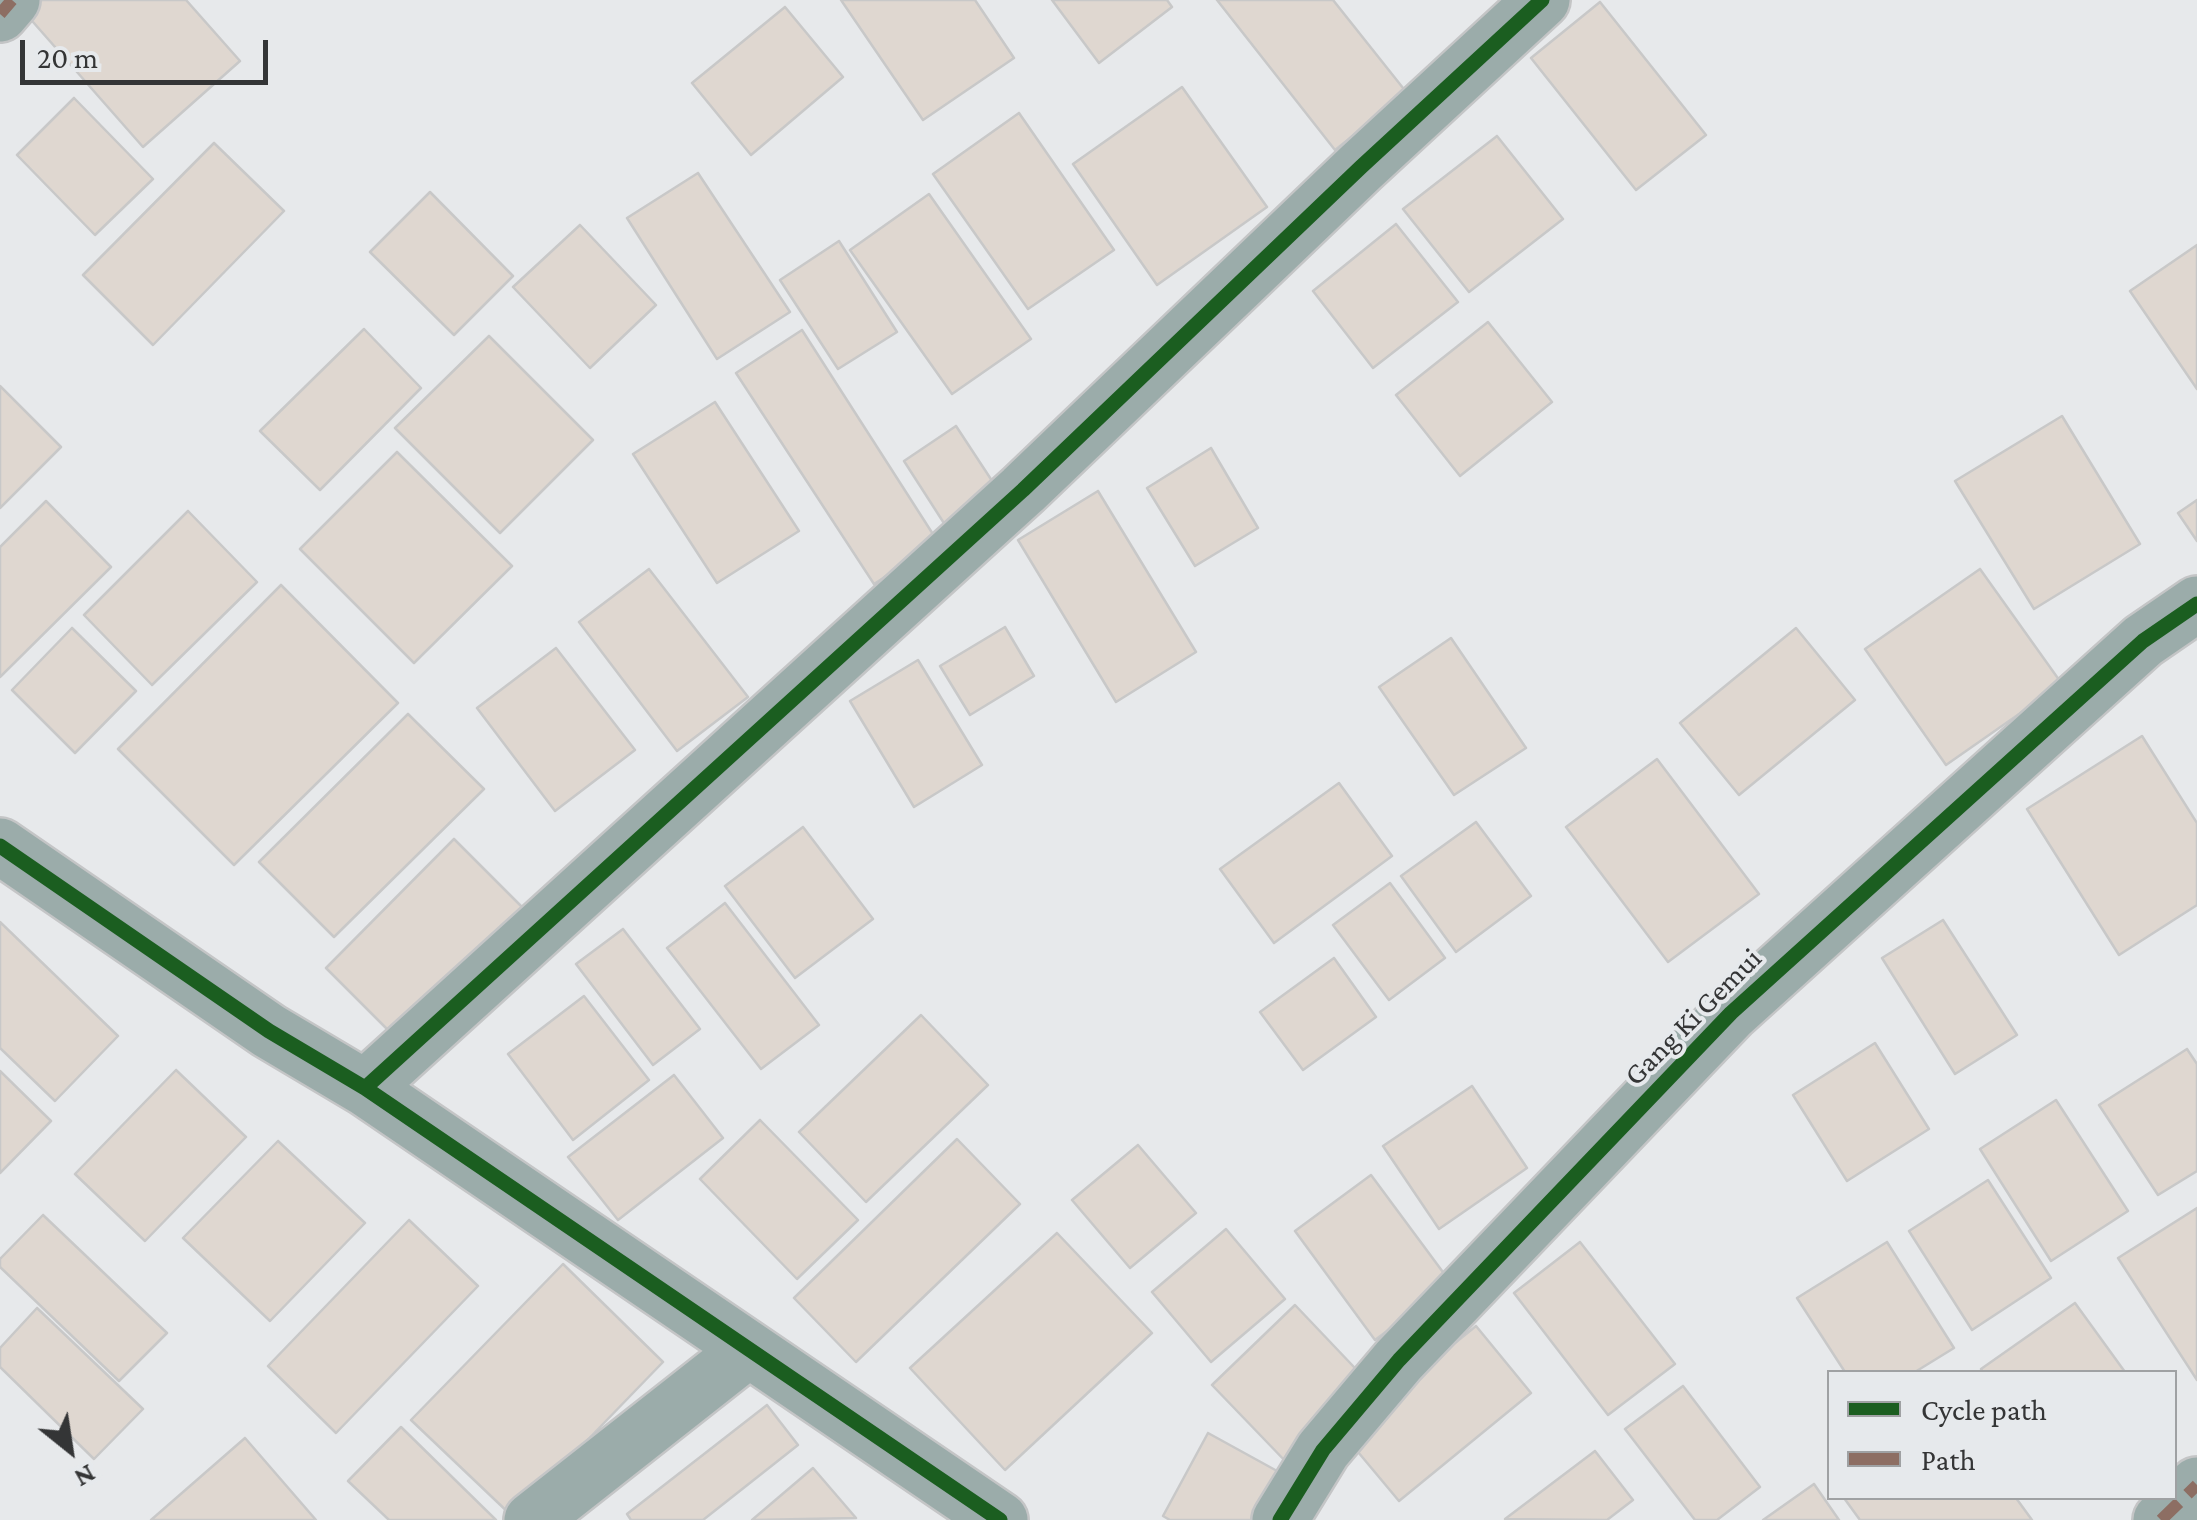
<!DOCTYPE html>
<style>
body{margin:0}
#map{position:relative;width:2197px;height:1520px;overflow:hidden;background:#e7e9eb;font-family:"Crimson Pro",serif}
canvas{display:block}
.legend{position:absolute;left:1827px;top:1370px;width:350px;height:130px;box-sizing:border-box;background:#e6e9ec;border:2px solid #9fa1a3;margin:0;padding:12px 18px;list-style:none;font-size:30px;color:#343536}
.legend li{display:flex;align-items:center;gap:20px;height:50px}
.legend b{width:50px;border:2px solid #9fa1a3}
.north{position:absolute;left:20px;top:1400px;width:100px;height:100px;-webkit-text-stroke:8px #e6e9ec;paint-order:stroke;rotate:150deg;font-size:28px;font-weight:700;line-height:40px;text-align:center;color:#343536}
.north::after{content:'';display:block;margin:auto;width:35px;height:45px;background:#343536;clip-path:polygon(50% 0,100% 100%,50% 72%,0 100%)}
.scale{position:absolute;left:20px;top:40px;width:248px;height:45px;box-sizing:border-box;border:5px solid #343536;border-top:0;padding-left:12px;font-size:30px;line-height:35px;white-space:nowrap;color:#343536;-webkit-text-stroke:8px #e6e9ec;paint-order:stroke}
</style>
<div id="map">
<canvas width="2197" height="1520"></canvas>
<ul class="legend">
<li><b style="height:12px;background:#1b5e20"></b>Cycle path</li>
<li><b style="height:12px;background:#8d6e63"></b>Path</li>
</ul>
<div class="north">N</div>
<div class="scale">20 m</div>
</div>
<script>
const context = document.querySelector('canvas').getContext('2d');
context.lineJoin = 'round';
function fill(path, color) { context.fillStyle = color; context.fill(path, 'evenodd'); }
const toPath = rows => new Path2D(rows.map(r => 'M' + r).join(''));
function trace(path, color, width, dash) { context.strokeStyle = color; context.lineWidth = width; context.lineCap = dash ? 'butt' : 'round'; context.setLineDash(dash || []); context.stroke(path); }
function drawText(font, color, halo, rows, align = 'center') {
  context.font = font + ' "Crimson Pro",serif'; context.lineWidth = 8; context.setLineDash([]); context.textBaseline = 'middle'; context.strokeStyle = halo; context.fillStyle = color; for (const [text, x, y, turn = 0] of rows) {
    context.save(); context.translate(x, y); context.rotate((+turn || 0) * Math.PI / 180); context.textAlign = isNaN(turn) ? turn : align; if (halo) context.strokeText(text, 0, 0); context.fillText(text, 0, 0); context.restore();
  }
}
const building = toPath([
 [42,0,186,0,240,61,143,147,26,14,42,0],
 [841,0,975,0,1014,58,923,120,841,0],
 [1052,0,1167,0,1172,7,1099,63,1052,0],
 [1217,0,1333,0,1407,93,1335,150,1217,0],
 [1600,2,1706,135,1636,190,1531,58,1600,2],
 [785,7,843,77,751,155,692,83,785,7],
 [1182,87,1267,207,1157,285,1073,164,1182,87],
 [74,98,153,179,95,235,17,155,74,98],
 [1019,113,1114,250,1028,309,933,174,1019,113],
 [1497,136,1563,219,1469,292,1403,209,1497,136],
 [214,143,284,211,153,345,83,275,214,143],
 [698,173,790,312,717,359,627,218,698,173],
 [430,192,513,276,454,335,370,252,430,192],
 [929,194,1031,339,952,394,850,250,929,194],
 [1396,224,1458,302,1373,368,1313,291,1396,224],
 [580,225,656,305,590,368,513,287,580,225],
 [839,241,897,332,838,369,780,280,839,241],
 [2197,245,2197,389,2130,291,2197,245],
 [1488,322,1552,402,1460,476,1396,395,1488,322],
 [364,329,421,388,320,490,260,431,364,329],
 [802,330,938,542,874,584,736,373,802,330],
 [489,336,593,440,500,533,395,428,489,336],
 [0,386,61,447,0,508,0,386],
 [715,402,799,531,717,583,633,454,715,402],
 [2062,416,2140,544,2034,609,1955,481,2062,416],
 [956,426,1002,496,949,531,904,461,956,426],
 [1211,448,1258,528,1195,566,1147,488,1211,448],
 [397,452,512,566,414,663,300,549,397,452],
 [1098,491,1196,652,1116,702,1018,540,1098,491],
 [2197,500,2197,541,2178,513,2197,500],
 [46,501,111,567,0,677,0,547,46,501],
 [188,511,257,582,152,685,84,615,188,511],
 [649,569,748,697,677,751,579,622,649,569],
 [1980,569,2062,684,1946,765,1865,649,1980,569],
 [281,585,398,703,234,865,118,749,281,585],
 [1005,627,1034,676,970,715,940,666,1005,627],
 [72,628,136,691,75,753,12,690,72,628],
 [1796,628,1855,700,1739,795,1680,723,1796,628],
 [1451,638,1526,748,1454,795,1379,687,1451,638],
 [556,648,635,750,555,811,477,708,556,648],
 [918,660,982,765,914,807,850,701,918,660],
 [408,714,484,789,334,937,259,862,408,714],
 [2142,736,2197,823,2197,905,2119,955,2027,809,2142,736],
 [1657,759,1759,894,1668,962,1566,827,1657,759],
 [1339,783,1392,856,1274,943,1220,869,1339,783],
 [1476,822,1531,896,1456,952,1401,876,1476,822],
 [803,827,873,919,795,978,725,886,803,827],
 [454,839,529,914,400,1042,326,968,454,839],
 [1390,883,1445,958,1389,1000,1333,925,1390,883],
 [725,903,819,1025,761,1069,667,948,725,903],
 [1943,920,2017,1035,1955,1074,1882,958,1943,920],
 [0,922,118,1036,55,1101,0,1048,0,922],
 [623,929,700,1029,653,1065,576,964,623,929],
 [1334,958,1376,1017,1303,1070,1260,1012,1334,958],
 [584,996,649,1080,573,1140,508,1054,584,996],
 [921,1015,988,1085,866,1202,799,1132,921,1015],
 [1875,1043,1929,1129,1847,1181,1793,1095,1875,1043],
 [2187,1049,2197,1064,2197,1171,2158,1195,2099,1105,2187,1049],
 [176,1070,246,1137,145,1241,75,1174,176,1070],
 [0,1071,51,1121,0,1173,0,1071],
 [674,1075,723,1138,618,1220,568,1157,674,1075],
 [1472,1086,1527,1168,1439,1229,1383,1146,1472,1086],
 [2056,1100,2128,1211,2051,1261,1980,1149,2056,1100],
 [760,1120,858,1220,797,1279,700,1179,760,1120],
 [957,1139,1020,1204,856,1362,794,1298,957,1139],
 [278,1141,365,1223,270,1321,183,1238,278,1141],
 [1138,1145,1196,1213,1130,1268,1072,1200,1138,1145],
 [1371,1175,1451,1283,1375,1340,1295,1231,1371,1175],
 [1988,1180,2051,1278,1972,1330,1909,1231,1988,1180],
 [2197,1208,2197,1380,2118,1258,2197,1208],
 [43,1215,167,1333,119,1381,0,1267,0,1259,43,1215],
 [409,1220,478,1286,336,1433,268,1366,409,1220],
 [1226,1229,1285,1299,1211,1362,1152,1292,1226,1229],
 [1057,1233,1152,1333,1005,1470,910,1368,1057,1233],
 [1580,1242,1675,1364,1608,1415,1514,1293,1580,1242],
 [1887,1242,1954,1348,1915,1372,1845,1372,1797,1298,1887,1242],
 [563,1264,663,1362,513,1517,411,1420,563,1264],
 [2075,1303,2125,1372,1983,1372,1981,1369,2075,1303],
 [1295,1305,1372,1386,1289,1465,1212,1385,1295,1305],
 [37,1308,143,1409,94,1459,0,1367,0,1348,37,1308],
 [1476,1326,1531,1393,1399,1501,1343,1434,1476,1326],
 [1683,1386,1760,1487,1717,1520,1695,1520,1625,1429,1683,1386],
 [767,1405,798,1445,703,1520,631,1520,627,1514,767,1405],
 [401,1427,496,1520,389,1520,348,1481,401,1427],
 [1208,1433,1288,1477,1265,1520,1170,1520,1163,1516,1208,1433],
 [245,1438,316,1520,151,1520,245,1438],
 [1595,1451,1633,1500,1607,1520,1505,1519,1595,1451],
 [813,1468,856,1518,752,1520,813,1468],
 [1814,1484,1839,1520,1763,1520,1814,1484],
 [1844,1498,2016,1498,2032,1520,1860,1520,1844,1498]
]);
const street = toPath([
 [0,14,12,0],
 [0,846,269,1031,365,1088,1000,1520],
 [365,1088,1023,490,1361,167,1542,0],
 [532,1520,748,1350],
 [1280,1520,1323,1450,1399,1360,1731,1013,2143,641,2197,604],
 [2161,1520,2197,1485]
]);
const quiet = toPath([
 [0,14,12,0],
 [2161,1520,2197,1485]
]);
const cycleway = toPath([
 [0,846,269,1031,365,1088,1000,1520],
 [365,1088,1023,490,1361,167,1542,0],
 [1280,1520,1323,1450,1399,1360,1731,1013,2143,641,2197,604]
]);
const streetNames = [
 ["Gang Ki Gemui",1693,1017,-45]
];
fill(building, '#dfd7d0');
trace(building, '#c8c8c8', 2.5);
trace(street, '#c4c5c6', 60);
trace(street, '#9bacaa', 55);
trace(quiet, '#8d6e63', 12, [25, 12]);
trace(cycleway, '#1b5e20', 15);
drawText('30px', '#343536', '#e6e9ec', streetNames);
</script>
